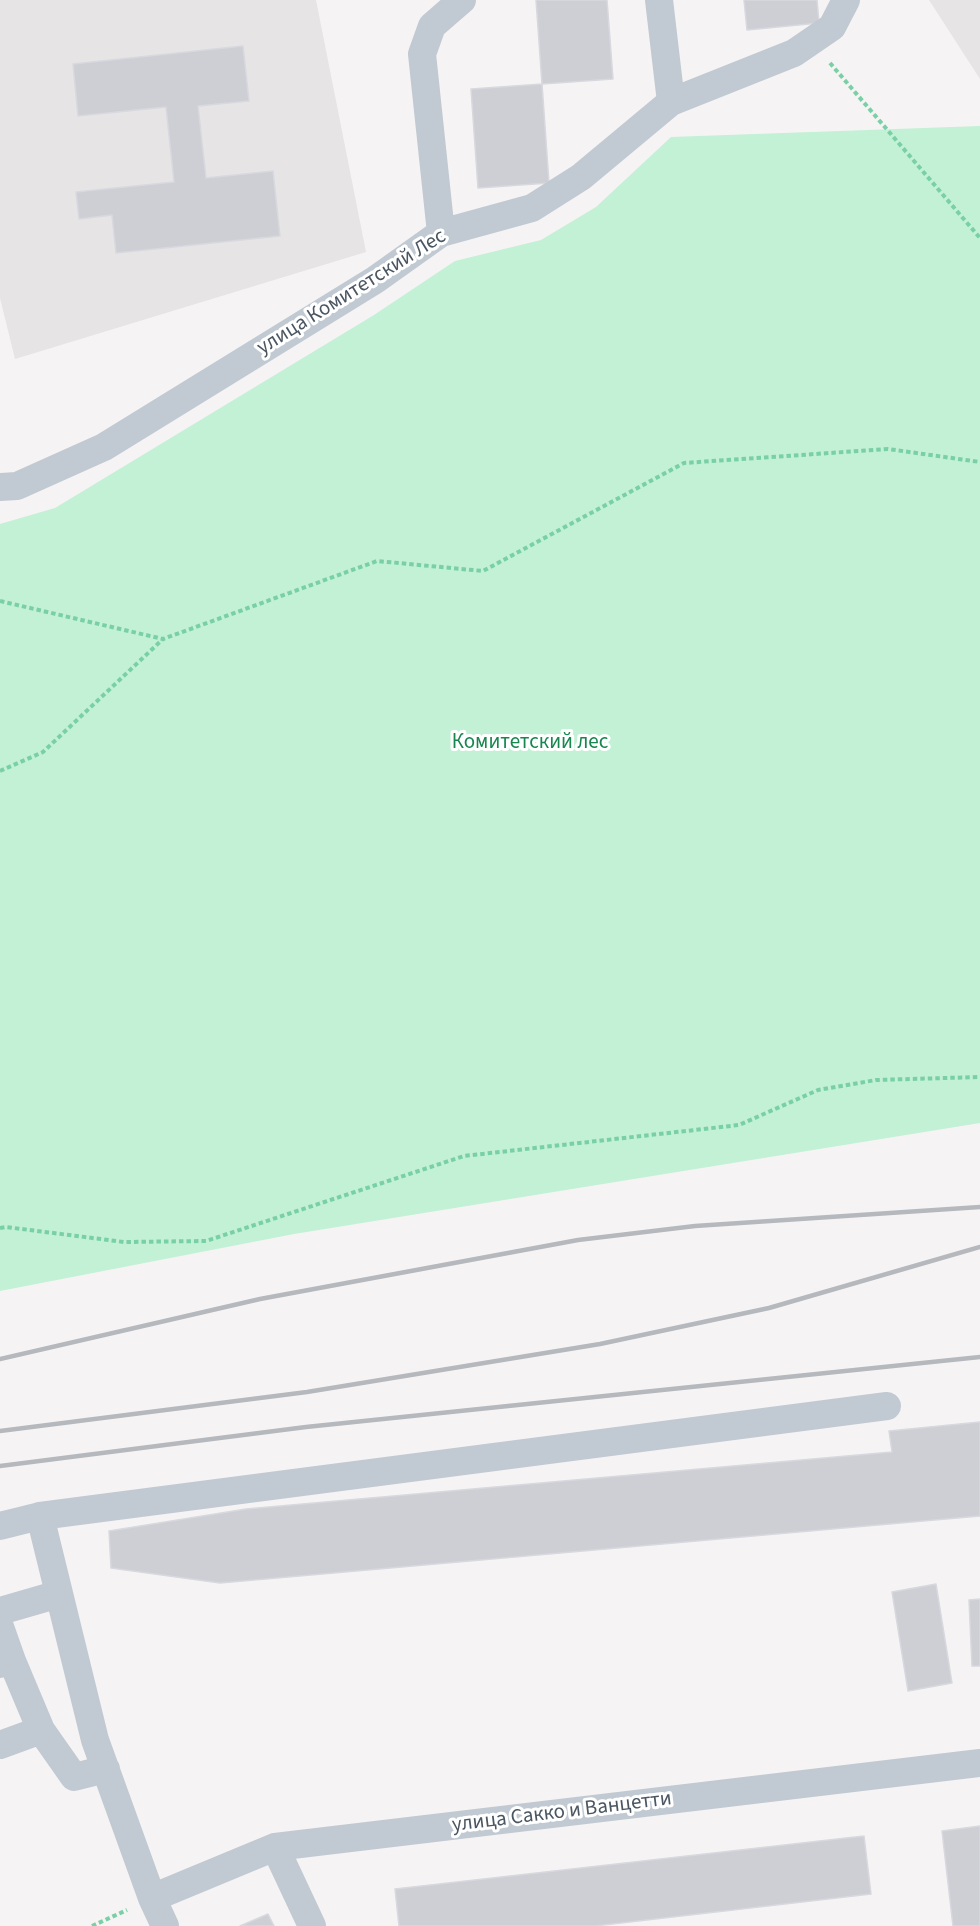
<!DOCTYPE html>
<meta charset="utf-8">
<style>
body{margin:0}
canvas{display:block;background:#f5f3f3}
</style>
<canvas width="980" height="1926"></canvas>
<script>
const context = document.querySelector('canvas').getContext('2d');
context.lineJoin = 'round';
function fill(path, color) { context.fillStyle = color; context.fill(path, 'evenodd'); }
const toPath = rows => new Path2D(rows.map(r => 'M' + r).join(''));
function trace(path, color, width, dash) { context.strokeStyle = color; context.lineWidth = width; context.lineCap = dash ? 'butt' : 'round'; context.setLineDash(dash || []); context.stroke(path); }
function drawText(font, color, halo, rows, align = 'center') {
  context.font = font + ' "Source Sans 3",sans-serif'; context.lineWidth = 6; context.setLineDash([]); context.textBaseline = 'middle'; context.strokeStyle = halo; context.fillStyle = color; for (const [text, x, y, turn = 0] of rows) {
    context.save(); context.translate(x, y); context.rotate((+turn || 0) * Math.PI / 180); context.textAlign = isNaN(turn) ? turn : align; if (halo) context.strokeText(text, 0, 0); context.fillText(text, 0, 0); context.restore();
  }
}
const education = toPath([
 [0,0,316,0,366,252,15,359,0,298],
 [929,0,980,0,980,79]
]);
const green = toPath([
 [980,126,980,1123,294,1234,0,1291,0,524,55,508,374,315,455,261,541,240,596,207,671,137]
]);
const building = toPath([
 [536,0,607,0,613,79,542,84,536,0],
 [744,0,817,0,819,23,747,30,744,0],
 [243,46,249,101,198,106,206,178,273,171,280,236,116,253,112,215,79,219,76,192,174,182,166,107,78,116,73,64,243,46],
 [542,84,549,183,478,188,471,89,542,84],
 [980,1422,980,1516,220,1583,111,1568,109,1531,246,1509,892,1452,889,1431,980,1422],
 [936,1584,952,1683,908,1691,892,1592,936,1584],
 [980,1599,980,1666,972,1666,969,1600,980,1599],
 [980,1826,980,1926,953,1926,942,1831,980,1826],
 [864,1836,871,1894,595,1926,399,1926,395,1889,864,1836],
 [268,1914,274,1926,240,1926,268,1914]
]);
const path = toPath([
 [830,63,980,238],
 [0,601,163,639,377,561,483,571,684,463,888,449,980,462],
 [0,771,43,752,163,639],
 [0,1228,6,1227,124,1242,206,1241,464,1156,739,1125,818,1090,876,1080,980,1077],
 [92,1926,127,1910]
]);
const minor = toPath([
 [659,0,671,102],
 [441,233,422,54,432,26,462,0],
 [0,487,17,486,104,447,375,280,441,233,532,208,581,177,671,102,794,53,832,27,846,0],
 [40,1516,887,1406],
 [0,1526,40,1516,95,1740,152,1898,165,1926],
 [0,1611,59,1594],
 [0,1627,12,1661],
 [0,1664,12,1661,41,1730],
 [0,1745,41,1730,74,1777,106,1769],
 [275,1847,312,1926],
 [152,1898,275,1847,980,1763]
]);
const rail = toPath([
 [0,1359,260,1299,578,1240,695,1226,980,1207],
 [0,1431,307,1392,600,1344,769,1308,980,1247],
 [0,1466,306,1427,980,1357]
]);
const streetNames = [
 ["улица Комитетский Лес",352,293,-32],
 ["улица Сакко и Ванцетти",562,1813,-7]
];
const parkNames = [
 ["Комитетский лес",530,743]
];
fill(education, '#e6e4e5');
fill(green, '#c3f1d5');
fill(building, '#cdcfd5');
trace(building, '#d7d9de', 1.5);
trace(path, '#7ad0a6', 4, [4.5, 3]);
trace(minor, '#c1cad2', 28);
trace(rail, '#b5b8bd', 4.5);
drawText('21px', '#4a5661', '#fff', streetNames);
drawText('21px', '#17864f', '#fff', parkNames);
</script>
